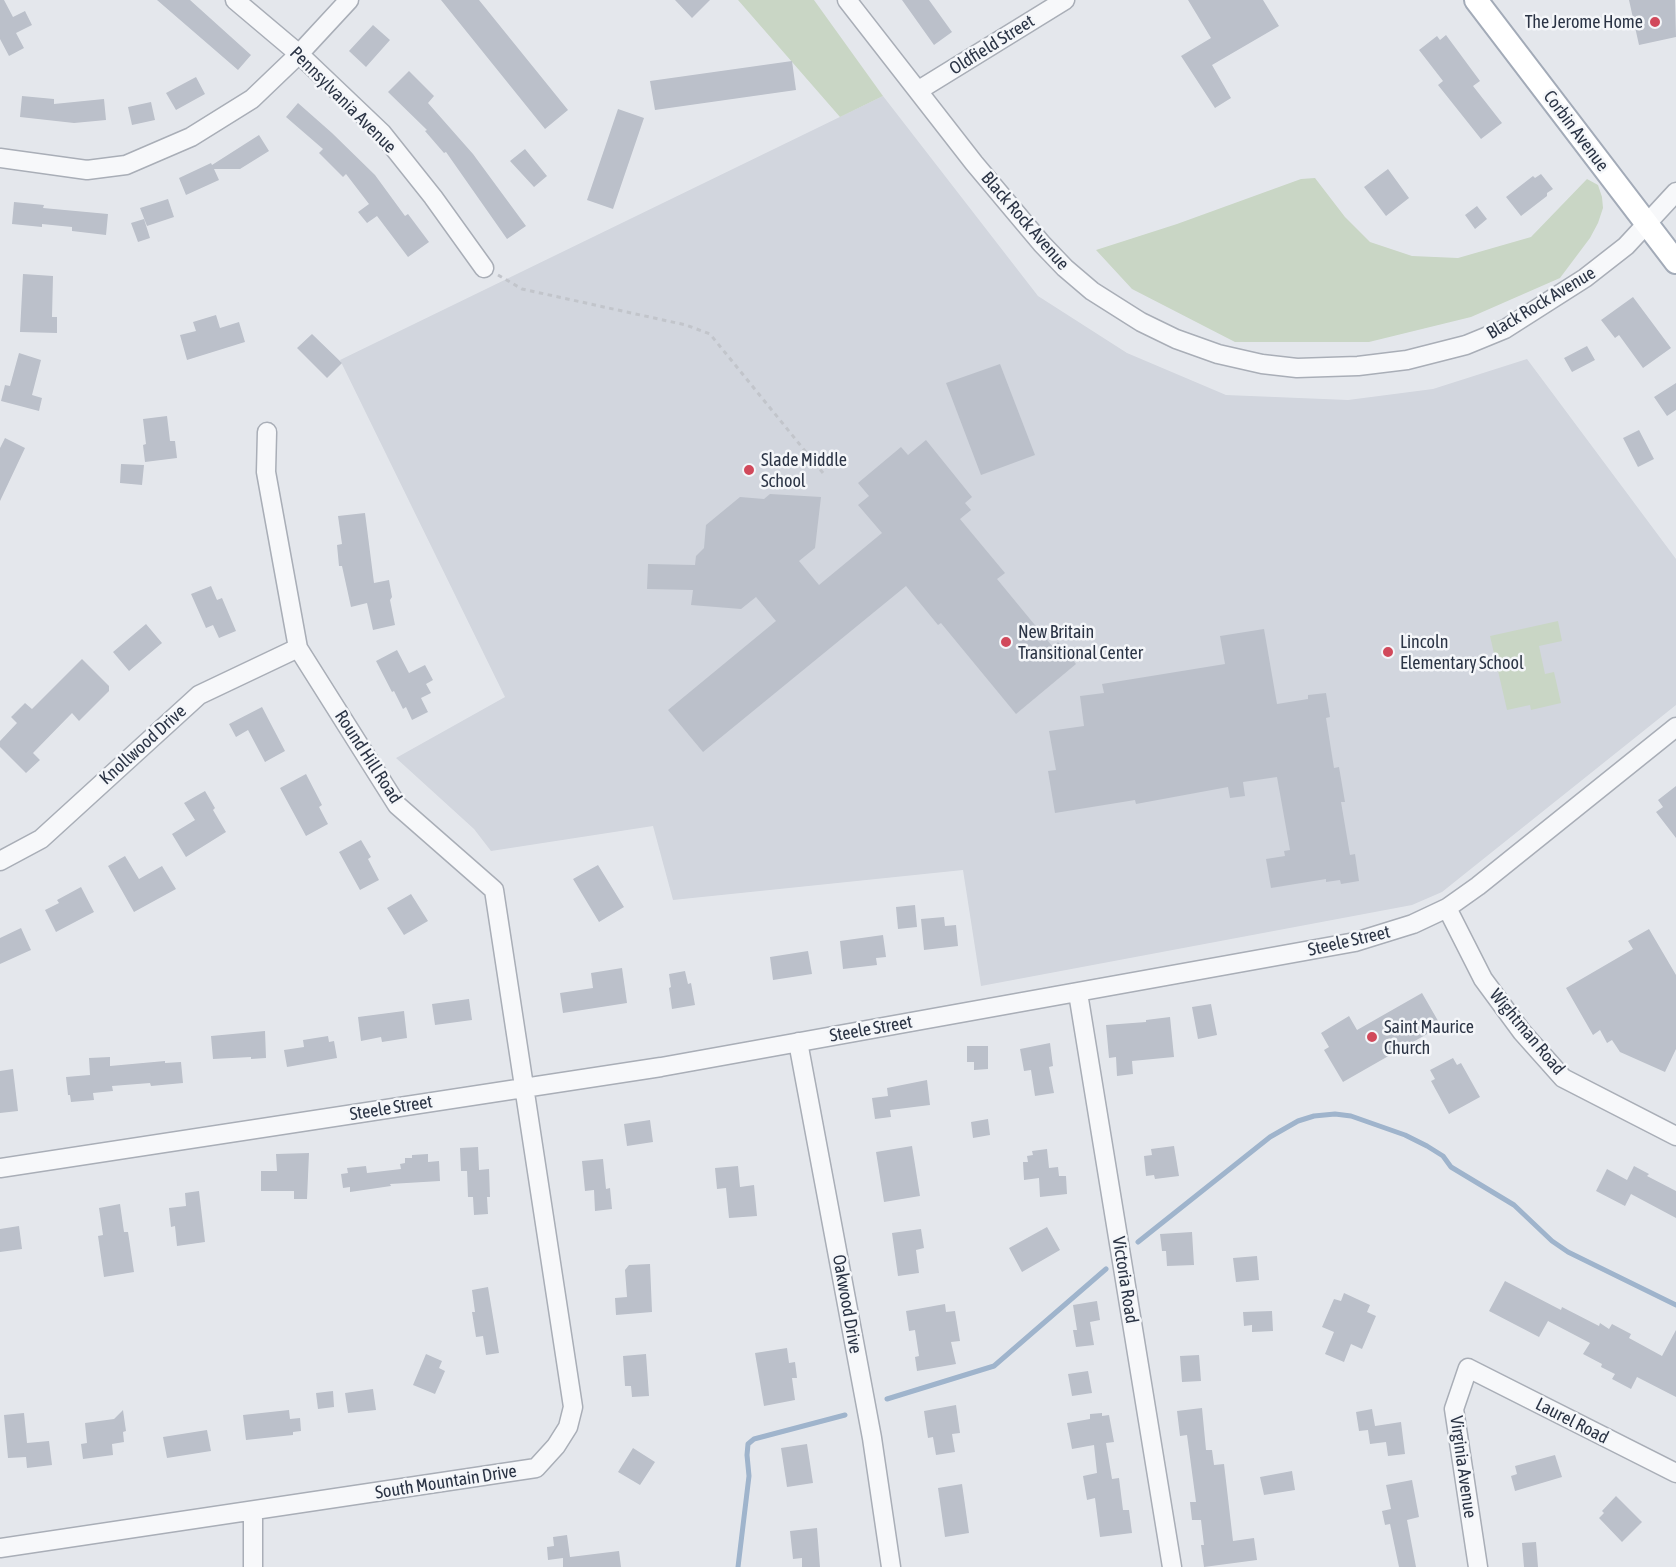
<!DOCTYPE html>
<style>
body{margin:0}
canvas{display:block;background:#e4e7ec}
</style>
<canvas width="1676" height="1567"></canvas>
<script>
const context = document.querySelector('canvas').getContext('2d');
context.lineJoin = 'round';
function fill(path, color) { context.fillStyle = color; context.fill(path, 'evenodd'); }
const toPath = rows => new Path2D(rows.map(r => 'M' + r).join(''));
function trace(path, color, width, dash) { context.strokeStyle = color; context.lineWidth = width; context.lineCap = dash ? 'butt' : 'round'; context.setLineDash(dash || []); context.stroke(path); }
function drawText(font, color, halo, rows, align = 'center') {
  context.font = font + ' "Asap Condensed",sans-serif'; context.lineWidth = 5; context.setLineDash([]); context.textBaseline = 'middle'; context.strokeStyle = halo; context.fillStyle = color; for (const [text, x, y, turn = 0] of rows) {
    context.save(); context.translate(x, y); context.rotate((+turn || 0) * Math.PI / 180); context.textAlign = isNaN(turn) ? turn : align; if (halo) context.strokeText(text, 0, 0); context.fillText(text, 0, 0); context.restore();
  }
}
const built = toPath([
 [883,96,1038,296,1127,353,1226,395,1348,400,1433,389,1527,359,1676,559,1676,705,1442,892,1412,905,981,986,963,870,673,900,653,826,491,851,474,829,396,758,505,697,340,360]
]);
const green = toPath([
 [738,0,814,0,883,96,840,117],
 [1315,178,1345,217,1370,242,1412,256,1458,258,1531,237,1587,179,1598,185,1602,197,1603,208,1598,223,1590,238,1560,278,1471,317,1369,342,1235,342,1132,289,1096,250,1177,224,1301,179],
 [1558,621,1562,641,1539,646,1545,674,1554,672,1561,703,1531,710,1530,705,1507,710,1490,636]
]);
const stream = toPath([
 [1138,1242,1270,1137,1298,1121,1314,1116,1335,1114,1351,1116,1405,1135,1427,1146,1443,1156,1451,1167,1514,1205,1552,1241,1568,1252,1676,1305],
 [887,1399,994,1366,1106,1269],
 [738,1567,749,1476,747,1455,748,1444,754,1439,845,1415]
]);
const building = toPath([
 [0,0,4,0,13,17,25,11,32,25,16,33,24,48,9,56,0,39],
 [157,0,190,0,251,55,238,70],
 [441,0,479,0,568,110,545,129],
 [675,0,710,0,692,18],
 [902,0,929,0,952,32,934,45],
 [1188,0,1263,0,1279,26,1212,65,1231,98,1215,108,1181,56,1211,38],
 [1629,0,1675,0,1676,37,1639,45],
 [373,25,390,40,366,67,349,51],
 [1446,35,1480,81,1473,86,1502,123,1481,139,1438,85,1443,81,1419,50,1437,36,1440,40],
 [792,61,796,90,655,110,650,81],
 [409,71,434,96,428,103,473,154,526,226,507,239,446,152,444,153,425,131,427,130,388,92],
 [196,77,205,94,176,110,166,93],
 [22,96,54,99,54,104,104,99,106,120,74,123,20,117],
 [151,102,155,120,132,125,128,107],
 [298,103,332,133,375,175,405,216,408,214,429,242,408,257,377,216,367,223,358,212,369,204,346,174,343,177,319,153,323,149,286,117],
 [618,109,644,118,613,209,587,200],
 [259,135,269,151,240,169,214,169,219,180,186,195,179,178,211,163,212,165],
 [525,149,547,176,534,187,510,161],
 [1388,169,1409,198,1386,216,1364,187],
 [1541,174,1553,189,1547,193,1547,196,1521,216,1506,197,1533,176,1535,178],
 [168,199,174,217,147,226,140,208],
 [14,202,44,205,43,208,108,214,106,235,72,231,72,227,42,224,42,227,12,224],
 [1477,206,1487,219,1475,229,1465,215],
 [144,219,150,238,138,242,131,223],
 [23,274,53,276,52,317,57,317,57,333,20,332],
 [1633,297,1671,348,1643,368,1619,335,1615,338,1601,320],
 [216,315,220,328,239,322,245,342,187,360,180,335,196,331,193,322],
 [312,334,342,363,327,378,297,348],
 [1587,346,1595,360,1572,372,1564,358],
 [19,353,41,360,32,395,42,398,39,411,1,401,5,385,10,386],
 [1000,364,1035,455,981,475,946,383],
 [1676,383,1676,410,1667,416,1654,397],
 [167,416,170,441,175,441,177,458,145,462,143,445,146,444,143,419],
 [1639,430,1654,459,1638,467,1623,438],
 [5,438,25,448,0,501,0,448],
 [926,440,972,497,965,503,971,510,960,519,1005,573,997,579,1053,647,1058,642,1076,664,1016,714,941,623,938,625,906,586,703,752,668,710,776,621,756,597,741,609,691,605,693,590,647,589,648,564,695,565,696,556,704,548,706,525,740,497,764,499,770,494,821,497,815,548,799,561,819,585,882,533,858,505,869,496,858,483,901,447,908,455],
 [121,464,144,465,142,485,120,483],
 [365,513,374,583,389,580,392,597,390,600,395,625,373,630,367,603,351,607,342,566,339,566,337,545,342,544,338,516],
 [211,586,217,600,222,598,236,631,219,638,213,625,206,628,191,594],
 [146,624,162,643,129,671,113,652],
 [1264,629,1277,704,1308,699,1308,695,1326,693,1330,717,1326,718,1334,768,1339,767,1345,802,1341,802,1350,855,1355,854,1359,881,1341,884,1340,880,1326,882,1326,879,1271,888,1266,859,1285,856,1284,851,1290,850,1277,777,1243,782,1245,796,1230,798,1228,787,1136,804,1135,800,1055,813,1048,771,1056,770,1049,731,1084,726,1080,696,1104,693,1102,684,1225,664,1220,636],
 [397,650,409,673,425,665,433,680,426,684,431,693,421,698,428,712,412,720,406,707,403,709,394,691,392,692,376,661],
 [82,659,109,686,109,691,79,721,72,713,33,753,40,760,26,773,0,747,0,741,17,723,11,717,25,703,32,709],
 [262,707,285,751,265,762,248,730,236,737,229,724],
 [306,774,322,805,319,807,328,824,306,836,280,788],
 [1676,786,1676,838,1656,812,1663,807,1658,800],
 [205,791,215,808,213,810,226,832,186,857,172,834,195,820,184,803],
 [361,840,371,857,368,859,379,880,360,890,339,852],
 [125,856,139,879,162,866,176,889,134,912,108,866],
 [598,865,624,907,599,922,573,879],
 [81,887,94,912,56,932,45,910,59,903,57,900],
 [411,894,428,921,404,935,387,908],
 [915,905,917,927,898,929,896,907],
 [944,917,945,926,956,925,958,946,924,950,921,919],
 [21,928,31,950,0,964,0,938],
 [1649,929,1676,975,1676,1049,1665,1072,1620,1052,1612,1040,1607,1043,1600,1030,1593,1035,1566,988,1633,949,1628,941],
 [883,935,886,957,876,958,877,965,843,969,840,941],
 [808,951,812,974,773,980,770,957],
 [622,968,627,1003,563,1013,560,993,593,988,591,973],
 [685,971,688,984,691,983,695,1005,672,1009,669,988,671,987,669,974],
 [1422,993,1441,1026,1343,1082,1324,1050,1329,1047,1321,1033,1349,1016,1357,1030],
 [469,999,472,1020,435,1025,432,1004],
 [1211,1004,1217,1035,1198,1039,1192,1007],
 [404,1011,407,1038,382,1042,381,1037,361,1041,358,1017],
 [1170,1017,1174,1057,1132,1061,1133,1074,1117,1076,1116,1057,1109,1058,1106,1025,1146,1022,1146,1020],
 [265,1031,266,1058,251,1059,251,1057,213,1059,211,1036],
 [328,1036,329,1042,334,1041,337,1058,287,1067,284,1050,304,1047,303,1040],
 [1050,1043,1053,1066,1049,1067,1054,1093,1035,1096,1031,1070,1024,1071,1020,1049],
 [967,1046,988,1046,988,1069,974,1070,974,1062,967,1062],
 [110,1057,110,1066,165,1061,165,1063,181,1062,183,1083,151,1086,150,1083,112,1086,113,1091,93,1093,94,1100,71,1102,70,1095,68,1095,66,1077,90,1075,89,1058],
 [1453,1058,1457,1065,1461,1063,1480,1097,1449,1114,1431,1081,1435,1079,1430,1070],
 [13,1069,18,1111,0,1113,0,1071],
 [927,1080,930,1105,890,1110,891,1117,875,1119,872,1098,888,1096,887,1088],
 [988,1119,990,1135,973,1138,971,1122],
 [650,1120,653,1142,627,1146,624,1124],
 [912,1146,920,1196,884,1202,876,1152],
 [1174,1146,1179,1176,1155,1179,1154,1175,1146,1176,1144,1156,1152,1155,1151,1149],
 [478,1147,479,1170,489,1169,490,1197,487,1197,488,1214,474,1215,473,1197,468,1197,467,1171,461,1171,460,1148],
 [1047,1149,1049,1168,1058,1167,1059,1176,1066,1176,1067,1194,1040,1197,1039,1178,1024,1180,1023,1162,1028,1162,1027,1156,1033,1155,1032,1151],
 [309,1153,307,1199,294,1199,294,1191,261,1191,261,1171,277,1171,276,1154],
 [428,1154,428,1162,439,1161,440,1181,390,1184,391,1186,350,1192,350,1187,343,1188,341,1174,348,1173,347,1168,366,1166,367,1173,401,1169,400,1164,405,1163,405,1158,412,1158,412,1155],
 [603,1159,606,1189,610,1188,612,1209,595,1211,594,1190,585,1191,582,1161],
 [738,1166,740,1187,754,1185,757,1216,729,1218,726,1188,717,1189,715,1168],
 [1634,1166,1649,1174,1647,1176,1676,1191,1676,1218,1631,1194,1625,1206,1596,1191,1607,1169,1627,1180],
 [199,1191,205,1242,177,1246,175,1226,171,1227,169,1208,186,1206,185,1193],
 [120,1204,124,1232,128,1232,134,1272,104,1277,98,1236,103,1235,99,1208],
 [19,1226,22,1249,0,1252,0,1229],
 [1047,1227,1060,1250,1022,1272,1009,1248],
 [921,1229,924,1248,916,1250,919,1273,898,1276,892,1233],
 [1192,1232,1194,1265,1167,1266,1166,1251,1162,1251,1160,1234],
 [1257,1256,1259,1280,1236,1282,1233,1258],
 [650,1264,652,1312,616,1315,615,1298,627,1297,625,1270,629,1265],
 [1505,1281,1561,1310,1562,1307,1599,1326,1600,1323,1609,1329,1612,1324,1631,1334,1629,1338,1662,1356,1676,1330,1676,1397,1637,1377,1631,1389,1612,1379,1615,1374,1601,1367,1602,1364,1583,1354,1590,1343,1548,1321,1539,1337,1489,1311],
 [488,1287,499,1353,486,1355,483,1336,476,1337,472,1312,475,1312,472,1290],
 [1344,1293,1370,1305,1367,1312,1376,1316,1362,1349,1351,1344,1344,1362,1325,1354,1334,1332,1322,1327,1334,1299,1341,1301],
 [1097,1301,1100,1320,1090,1322,1094,1345,1076,1347,1073,1330,1077,1330,1073,1305],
 [945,1304,946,1312,955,1311,960,1341,951,1342,956,1364,917,1371,915,1357,919,1356,915,1330,909,1331,906,1311],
 [1272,1311,1273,1331,1252,1332,1252,1325,1244,1326,1243,1312],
 [787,1348,789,1363,795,1362,797,1378,792,1378,795,1400,764,1406,755,1353],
 [426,1354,442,1361,439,1368,445,1371,435,1394,413,1385],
 [646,1354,649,1396,632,1397,631,1386,625,1386,623,1356],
 [1199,1355,1201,1381,1182,1382,1180,1356],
 [1088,1371,1092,1393,1072,1396,1068,1374],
 [373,1389,376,1410,348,1413,345,1393],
 [333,1391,334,1407,318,1409,316,1393],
 [956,1405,960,1433,952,1434,955,1452,936,1455,933,1437,928,1438,924,1411],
 [1202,1408,1206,1450,1212,1450,1214,1465,1224,1464,1233,1541,1254,1538,1257,1560,1204,1567,1201,1545,1204,1545,1201,1520,1192,1520,1190,1502,1196,1502,1187,1435,1180,1436,1177,1411],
 [1372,1409,1375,1426,1401,1422,1405,1454,1388,1456,1386,1442,1370,1444,1368,1430,1359,1431,1356,1412],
 [123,1410,126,1431,123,1432,124,1442,112,1444,113,1455,83,1459,81,1444,87,1443,85,1423,114,1419],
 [289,1410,290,1419,300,1418,301,1431,293,1432,293,1435,246,1440,243,1415],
 [24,1413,27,1443,49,1441,52,1465,27,1468,26,1457,8,1458,4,1415],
 [1102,1413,1102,1416,1109,1415,1114,1442,1106,1443,1112,1479,1119,1478,1123,1510,1129,1510,1132,1533,1100,1537,1095,1498,1087,1500,1083,1476,1097,1473,1094,1445,1072,1449,1067,1423,1090,1419,1090,1414],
 [207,1430,211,1451,167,1458,163,1437],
 [807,1444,813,1483,787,1487,781,1448],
 [633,1448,655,1462,640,1485,618,1472],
 [1555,1455,1562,1477,1515,1491,1511,1476,1517,1474,1515,1466],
 [1292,1471,1295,1490,1264,1495,1260,1477],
 [1412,1480,1419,1517,1407,1520,1416,1567,1399,1567,1390,1524,1385,1525,1382,1511,1391,1509,1386,1485],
 [962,1484,969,1533,945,1537,938,1488],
 [1616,1496,1642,1522,1622,1542,1599,1518,1604,1513,1602,1511],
 [817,1528,820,1567,802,1567,802,1558,793,1559,790,1531],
 [567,1535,570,1557,619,1551,621,1567,563,1567,563,1558,548,1560,547,1547,554,1546,553,1537],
 [1536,1542,1538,1567,1524,1567,1522,1543]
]);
const path = toPath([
 [498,275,522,289,686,325,710,334,823,473]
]);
const minor = toPath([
 [235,0,299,54,382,133,433,197,484,268],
 [847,0,974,163,1042,244,1065,268,1092,291,1141,322,1176,339,1218,354,1262,364,1297,368,1358,366,1407,360,1466,345,1505,329,1585,278,1626,246,1676,192],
 [919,90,1065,0],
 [0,158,87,170,126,165,191,137,252,99,299,54,349,0],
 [0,861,41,839,199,695,298,648],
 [1447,908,1483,979,1522,1032,1563,1078,1676,1136],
 [1078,993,1172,1567],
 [798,1042,872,1438,891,1567],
 [0,1168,661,1067,1355,942,1413,924,1447,908,1478,886,1676,727],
 [0,1548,536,1468,556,1446,568,1427,573,1407,494,890,397,805,298,648,266,472,267,432],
 [253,1567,253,1511],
 [1478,1567,1454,1409,1468,1368,1676,1473]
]);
const major = toPath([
 [1476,0,1676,262]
]);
const markers = [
 [1655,22,6,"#d1495b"],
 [749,470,6,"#d1495b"],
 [1006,642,6,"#d1495b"],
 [1388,652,6,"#d1495b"],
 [1372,1037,6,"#d1495b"]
];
const poiNames = [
 ["The Jerome Home",1643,22,"right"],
 ["Slade Middle",761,460],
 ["School",761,481],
 ["New Britain",1018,632],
 ["Transitional Center",1018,653],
 ["Lincoln",1400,642],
 ["Elementary School",1400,663],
 ["Saint Maurice",1384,1027],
 ["Church",1384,1048]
];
const streetNames = [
 ["Oldfield Street",992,45,-32],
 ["Pennsylvania Avenue",343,100,45],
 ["Corbin Avenue",1576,131,53],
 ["Black Rock Avenue",1025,221,49],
 ["Black Rock Avenue",1541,303,-31],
 ["Knollwood Drive",143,745,-42],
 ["Round Hill Road",368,757,57],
 ["Steele Street",1349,941,-13],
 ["Steele Street",871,1029,-10],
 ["Wightman Road",1527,1032,50],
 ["Steele Street",391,1108,-9],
 ["Victoria Road",1125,1280,81],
 ["Oakwood Drive",847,1304,80],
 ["Laurel Road",1572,1421,27],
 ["Virginia Avenue",1463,1467,82],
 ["South Mountain Drive",446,1482,-9]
];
fill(built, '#d2d6de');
fill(green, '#c9d6c5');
trace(stream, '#9fb4cc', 5);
fill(building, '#bbc0ca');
trace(minor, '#a9aeb7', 21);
trace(major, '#a3abb8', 26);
trace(path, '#c2c5cb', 3, [4.5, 4.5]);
trace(minor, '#f7f8fa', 18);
trace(major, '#fff', 22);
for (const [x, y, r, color] of markers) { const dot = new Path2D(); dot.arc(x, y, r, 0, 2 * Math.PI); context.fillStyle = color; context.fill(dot); trace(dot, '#f4f6f9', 2); }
drawText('18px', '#2b3445', '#f4f6f9', poiNames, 'left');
drawText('18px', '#2b3445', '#f4f6f9', streetNames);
</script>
